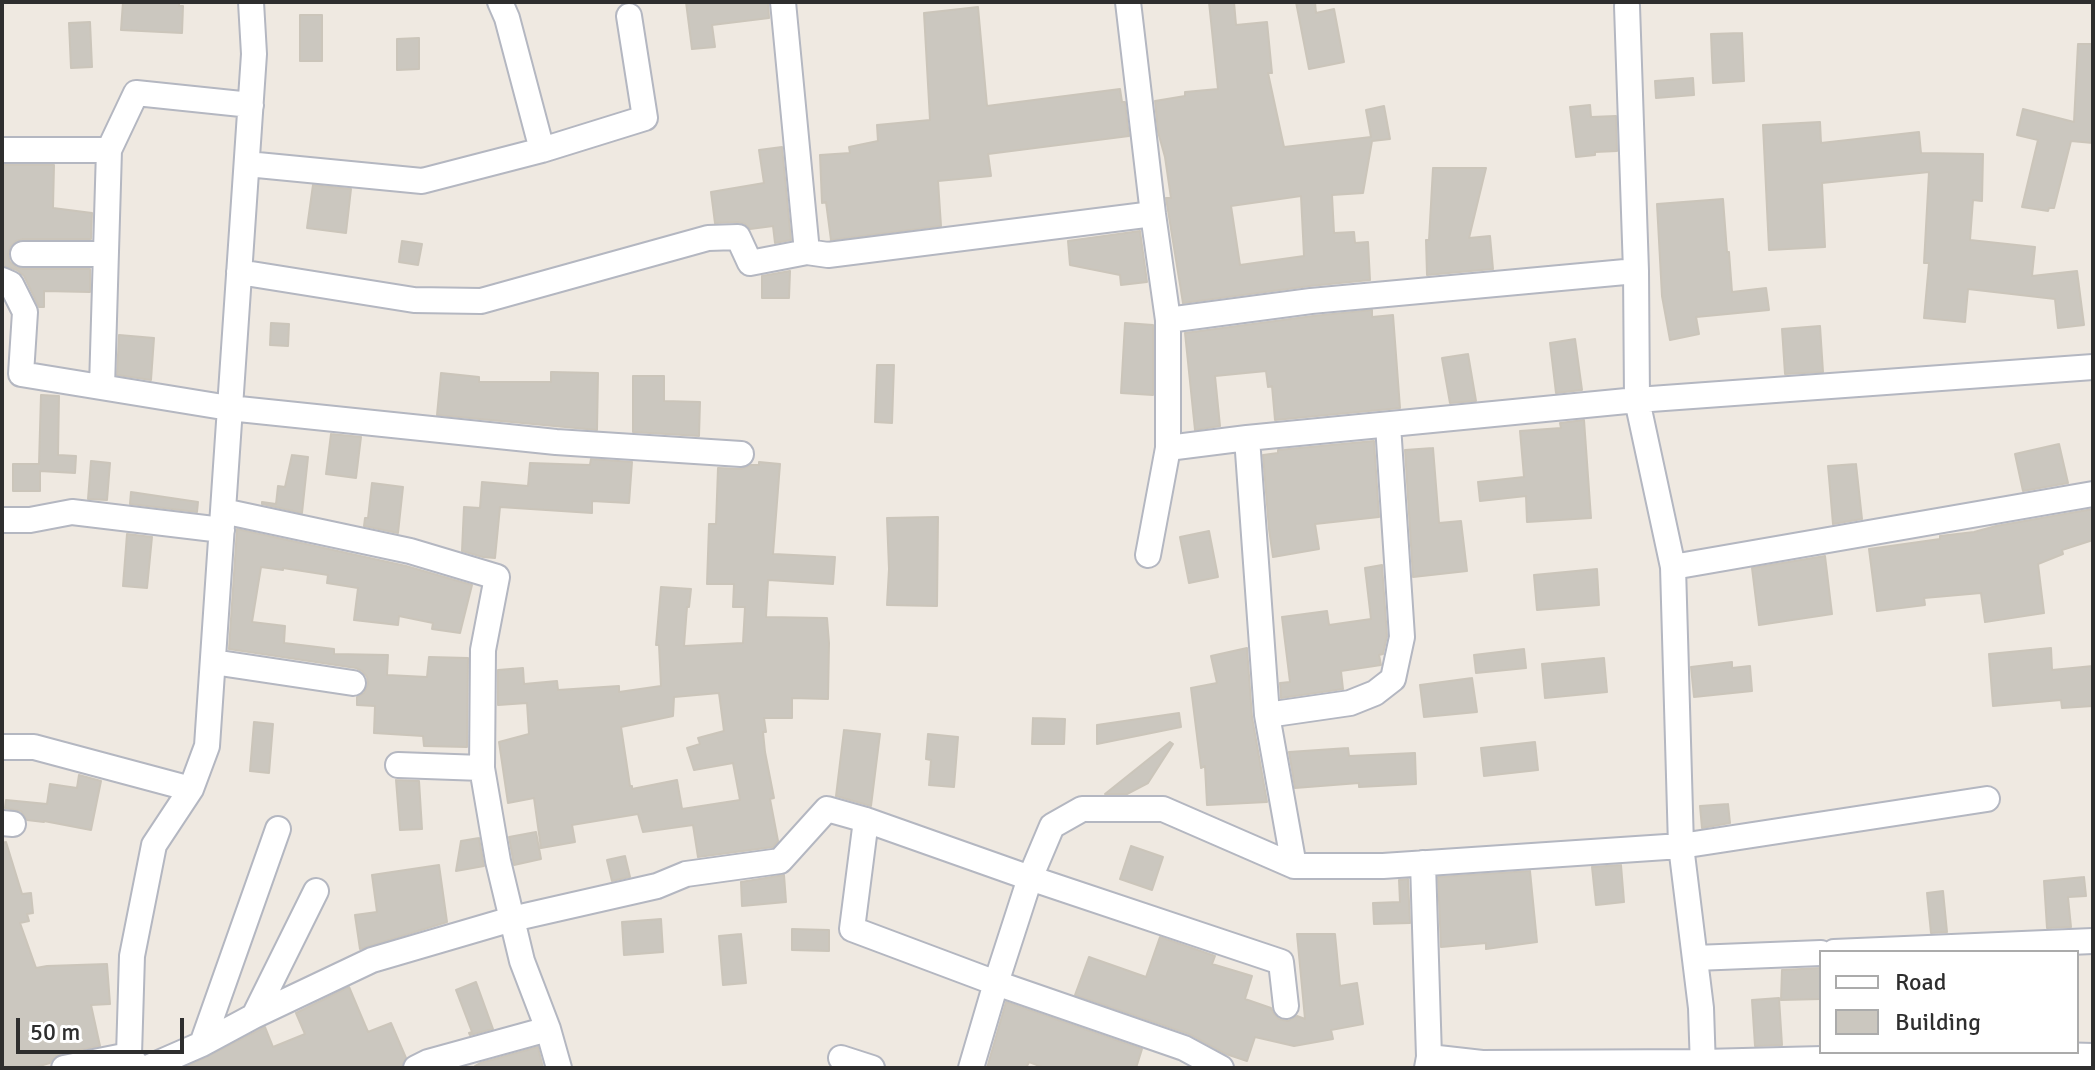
<!DOCTYPE html>
<style>
body{margin:0}
#map{position:relative;width:2095px;height:1070px;overflow:hidden;background:#efe9e1;font-family:Signika,sans-serif}
canvas{display:block}
.frame{position:absolute;inset:0;border:4px solid #2e2e2e;pointer-events:none}
.legend{position:absolute;left:1819px;top:950px;width:260px;height:104px;box-sizing:border-box;background:#fff;border:2px solid #ababab;margin:0;padding:10px 14px;list-style:none;font-size:24px;color:#2e2e2e}
.legend li{display:flex;align-items:center;gap:16px;height:40px}
.legend b{width:40px;border:2px solid #ababab}
.scale{position:absolute;left:16px;top:1018px;width:168px;height:36px;box-sizing:border-box;border:4px solid #2e2e2e;border-top:0;padding-left:10px;font-size:24px;line-height:28px;white-space:nowrap;color:#2e2e2e;-webkit-text-stroke:6px #fff;paint-order:stroke}
</style>
<div id="map">
<canvas width="2095" height="1070"></canvas>
<div class="frame"></div>
<ul class="legend">
<li><b style="height:10px;background:#fff"></b>Road</li>
<li><b style="height:22px;background:#cbc7bf"></b>Building</li>
</ul>
<div class="scale">50 m</div>
</div>
<script>
const context = document.querySelector('canvas').getContext('2d');
context.lineJoin = 'round';
function fill(path, color) { context.fillStyle = color; context.fill(path, 'evenodd'); }
const toPath = rows => new Path2D(rows.map(r => 'M' + r).join(''));
function trace(path, color, width, dash) { context.strokeStyle = color; context.lineWidth = width; context.lineCap = dash ? 'butt' : 'round'; context.setLineDash(dash || []); context.stroke(path); }
const building = toPath([
 [123,2,179,2,179,6,183,6,182,33,121,30,123,2],
 [686,2,768,2,769,18,712,25,715,47,692,49,686,2],
 [1209,2,1234,2,1236,25,1267,22,1272,73,1268,73,1284,147,1371,137,1366,110,1384,106,1390,139,1372,141,1363,193,1332,195,1334,233,1354,232,1355,243,1368,242,1370,280,1310,286,1183,303,1166,198,1171,198,1165,157,1158,132,1155,101,1185,96,1185,92,1218,89,1209,2],
 [1301,196,1304,256,1240,265,1231,206,1301,196],
 [1296,2,1315,2,1316,13,1334,9,1344,62,1309,69,1296,2],
 [978,7,987,106,1120,89,1122,102,1125,102,1129,136,988,154,991,176,938,181,941,226,831,240,826,202,822,203,820,155,850,153,849,147,878,141,877,125,930,120,924,13,978,7],
 [300,15,322,15,322,61,300,61,300,15],
 [90,22,92,67,71,68,69,23,90,22],
 [1742,33,1744,81,1713,83,1711,34,1742,33],
 [419,38,419,69,397,70,397,39,419,38],
 [2078,44,2093,44,2093,143,2071,141,2054,208,2049,208,2048,211,2022,207,2038,140,2017,135,2023,109,2074,122,2078,44],
 [1693,78,1694,95,1656,98,1655,81,1693,78],
 [1590,105,1591,117,1616,116,1617,151,1595,152,1595,155,1576,157,1570,107,1590,105],
 [1820,122,1821,143,1919,132,1921,153,1983,154,1982,201,1973,200,1970,240,2035,247,2032,276,2077,271,2084,325,2058,328,2055,299,1968,289,1965,322,1924,318,1929,263,1924,263,1929,172,1822,183,1825,247,1769,250,1763,125,1820,122],
 [782,147,791,240,775,243,773,226,750,229,745,224,738,222,715,223,711,192,764,183,759,150,782,147],
 [2,165,54,165,53,208,92,213,91,239,23,239,16,241,10,247,8,255,10,262,16,267,23,269,90,269,90,292,44,291,44,307,39,307,24,276,17,270,4,266,2,165],
 [1433,168,1486,168,1469,238,1490,236,1493,269,1427,275,1426,240,1429,240,1433,168],
 [313,185,351,189,346,233,307,228,313,185],
 [1723,199,1727,252,1729,252,1732,292,1766,288,1769,310,1696,317,1699,334,1670,340,1662,296,1657,204,1723,199],
 [1140,231,1147,282,1121,285,1120,275,1070,265,1068,241,1140,231],
 [402,241,422,244,418,265,399,262,402,241],
 [790,271,789,298,762,298,762,276,790,271],
 [1372,310,1372,317,1393,315,1400,408,1275,420,1272,386,1268,387,1266,371,1215,376,1220,426,1195,430,1185,333,1313,316,1372,310],
 [271,323,289,324,288,346,270,345,271,323],
 [1125,323,1153,325,1153,395,1121,393,1125,323],
 [1820,326,1823,372,1785,374,1782,329,1820,326],
 [119,335,154,338,151,380,117,375,119,335],
 [1575,339,1582,390,1556,393,1550,343,1575,339],
 [1468,354,1476,401,1450,403,1442,358,1468,354],
 [877,365,894,365,892,423,875,422,877,365],
 [551,372,598,373,597,430,437,415,441,373,479,377,479,382,551,382,551,372],
 [633,376,664,376,664,401,700,402,699,436,633,432,633,376],
 [41,395,59,396,58,455,76,456,75,473,40,471,40,491,13,491,13,464,39,464,41,395],
 [1584,420,1591,518,1527,522,1526,496,1480,501,1478,482,1524,477,1520,431,1561,428,1560,423,1584,420],
 [331,434,361,437,356,478,326,474,331,434],
 [1374,441,1379,517,1315,524,1319,549,1273,557,1269,529,1263,455,1278,453,1278,450,1374,441],
 [2059,444,2068,483,2023,491,2015,454,2059,444],
 [1433,448,1439,523,1461,521,1467,571,1413,577,1405,450,1433,448],
 [292,455,308,457,302,513,262,504,262,502,276,504,278,486,285,487,292,455],
 [591,459,632,462,629,503,592,501,592,513,500,507,495,558,483,557,462,551,464,507,480,508,482,482,528,486,530,463,590,465,591,459],
 [91,461,110,463,107,500,88,499,91,461],
 [759,462,780,464,773,554,835,557,833,584,768,580,766,617,827,618,829,643,828,699,792,698,792,718,764,718,766,732,763,732,765,752,774,798,770,799,778,841,773,847,698,857,693,825,643,832,638,814,572,825,575,842,541,848,534,798,508,803,499,742,529,734,527,703,498,705,498,670,523,668,524,684,557,681,558,690,619,686,619,692,661,686,659,645,656,645,661,587,691,589,689,607,687,607,684,646,743,643,745,607,733,607,734,584,707,584,709,524,716,524,718,468,741,469,751,465,759,465,759,462],
 [719,693,724,731,698,738,700,744,687,748,694,770,733,763,740,800,682,809,677,780,632,789,632,786,630,786,621,727,673,716,674,697,719,693],
 [1856,464,1862,519,1833,524,1828,466,1856,464],
 [372,483,403,487,398,533,364,526,365,518,368,518,372,483],
 [131,492,198,502,197,512,130,504,131,492],
 [2093,509,2093,540,2062,550,2063,554,2038,564,2044,613,1985,622,1981,593,1924,598,1925,605,1877,611,1869,549,1940,539,1940,536,1974,532,1996,526,2093,509],
 [938,517,937,606,887,605,889,569,887,518,938,517],
 [237,529,406,566,472,585,460,633,432,629,433,623,399,616,398,625,354,620,358,588,327,583,328,575,283,568,283,570,261,567,252,622,285,626,284,643,334,649,334,654,388,655,387,675,427,677,429,657,468,658,467,747,424,746,423,736,374,733,375,706,357,705,357,697,364,693,368,684,367,677,362,671,356,668,229,649,237,529],
 [1209,531,1218,577,1189,583,1180,537,1209,531],
 [127,534,152,537,147,588,123,586,127,534],
 [1825,556,1832,614,1759,625,1752,568,1825,556],
 [1382,565,1387,636,1383,654,1379,655,1381,665,1341,671,1343,689,1281,698,1280,683,1290,682,1282,617,1327,611,1329,625,1371,619,1365,568,1382,565],
 [1597,569,1599,605,1537,610,1534,575,1597,569],
 [1247,648,1252,717,1267,802,1207,805,1205,766,1201,768,1191,688,1217,683,1211,656,1247,648],
 [2051,648,2052,670,2093,666,2093,706,2062,708,2061,700,1993,706,1989,654,2051,648],
 [1524,649,1526,668,1476,673,1474,655,1524,649],
 [1604,658,1607,692,1545,698,1542,664,1604,658],
 [1732,662,1732,668,1750,666,1752,691,1694,697,1691,667,1732,662],
 [1472,678,1477,712,1424,717,1420,685,1472,678],
 [1179,713,1181,727,1097,744,1097,725,1179,713],
 [1033,718,1065,719,1064,744,1032,744,1033,718],
 [254,722,273,724,269,773,250,771,254,722],
 [844,730,880,734,871,806,836,796,844,730],
 [928,734,958,737,954,787,929,785,931,760,926,759,928,734],
 [1170,742,1173,744,1148,783,1127,794,1105,794,1170,742],
 [1535,742,1538,770,1484,776,1481,748,1535,742],
 [1348,748,1349,756,1415,753,1416,784,1359,787,1359,783,1295,788,1289,752,1348,748],
 [79,775,101,781,91,830,44,821,44,822,27,820,21,811,5,808,6,800,47,804,50,784,77,788,79,775],
 [396,780,419,781,422,829,400,830,396,780],
 [1728,804,1730,823,1702,828,1700,806,1728,804],
 [536,832,541,859,514,865,509,837,536,832],
 [479,838,484,866,456,871,461,841,479,838],
 [6,842,22,894,31,893,33,913,27,914,29,921,20,923,36,968,47,966,107,964,110,1004,91,1005,100,1046,60,1054,54,1057,50,1063,32,1068,2,1068,2,843,6,842],
 [1131,846,1163,857,1152,890,1120,879,1131,846],
 [625,856,630,877,612,881,607,860,625,856],
 [439,865,447,922,360,949,355,915,377,912,372,875,439,865],
 [1621,865,1624,902,1596,905,1592,867,1621,865],
 [1530,871,1537,942,1486,949,1486,943,1441,947,1438,877,1530,871],
 [784,875,786,902,742,906,741,882,784,875],
 [2084,877,2086,896,2068,897,2071,927,2047,928,2044,881,2084,877],
 [1408,879,1410,923,1374,924,1373,903,1400,902,1399,880,1408,879],
 [1943,891,1947,932,1931,933,1927,893,1943,891],
 [661,919,663,952,624,955,622,922,661,919],
 [792,929,829,930,829,951,792,950,792,929],
 [741,934,746,983,723,985,719,936,741,934],
 [1297,934,1335,934,1340,986,1357,983,1363,1024,1331,1030,1333,1039,1294,1046,1255,1037,1247,1061,1226,1054,1189,1034,1075,995,1089,957,1146,977,1160,937,1215,956,1212,964,1252,976,1245,999,1271,1008,1274,1014,1279,1019,1288,1021,1297,1016,1305,1019,1297,934],
 [1821,968,1821,999,1781,1000,1782,970,1821,968],
 [476,982,493,1029,470,1035,469,1033,472,1032,456,990,476,982],
 [349,987,368,1032,391,1023,406,1058,401,1068,184,1068,265,1027,273,1047,305,1034,296,1013,349,987],
 [1779,998,1782,1045,1755,1046,1752,1000,1779,998],
 [1006,1002,1142,1049,1136,1068,1045,1068,1029,1062,1026,1068,987,1068,1006,1002],
 [538,1047,543,1068,475,1068,475,1066,480,1063,538,1047]
]);
const street = toPath([
 [500,2,507,18,542,150],
 [783,2,807,252,828,255,1153,214],
 [1128,2,1153,214,1168,320,1168,448,1148,555],
 [1627,6,1636,271,1637,400,1673,567,1681,846,1701,1008,1703,1068],
 [2,150,109,150,136,93,251,105],
 [247,164,422,181,542,150,645,118,629,16],
 [23,254,105,254],
 [239,272,414,300,481,301,708,238,738,237,750,263,807,252],
 [2,280,11,284,25,312,21,374,229,408,556,442,741,454],
 [1168,320,1311,301,1636,271],
 [102,387,109,150],
 [1247,438,1267,715,1294,866],
 [1168,448,1247,438,1637,400,2093,367],
 [223,511,410,551,497,577,483,650,482,768],
 [2,520,30,520,72,512,222,530],
 [1673,567,2093,494],
 [213,662,353,683],
 [1267,715,1350,703,1375,693,1393,679,1402,637,1388,425],
 [2,747,34,747,191,789],
 [398,765,482,768,498,861,522,961,548,1029,559,1068],
 [2,823,13,824],
 [1423,863,1429,1057,1427,1068],
 [1834,952,2093,941],
 [1695,958,1821,953],
 [254,1016,316,891],
 [202,1044,278,829],
 [1429,1057,1482,1063,1703,1062,2023,1054,2093,1056],
 [841,1058,872,1068],
 [64,1068,129,1055],
 [139,1068,129,1055,132,956,154,845,191,789,207,746,254,54,251,2],
 [147,1068,202,1044,254,1016,372,960,512,919,657,886,686,874,780,861,827,809,866,820],
 [416,1068,428,1062,548,1029],
 [971,1068,996,983,1030,878,1052,826,1082,809,1163,809,1294,866,1383,866,1681,846,1987,799],
 [1221,1068,1184,1048,996,983,852,929,866,820,1030,878,1281,962,1286,1006]
]);
fill(building, '#cbc7bf');
trace(building, '#cbc5ba', 2);
trace(street, '#b4b7c1', 28);
trace(street, '#fff', 24);
</script>
